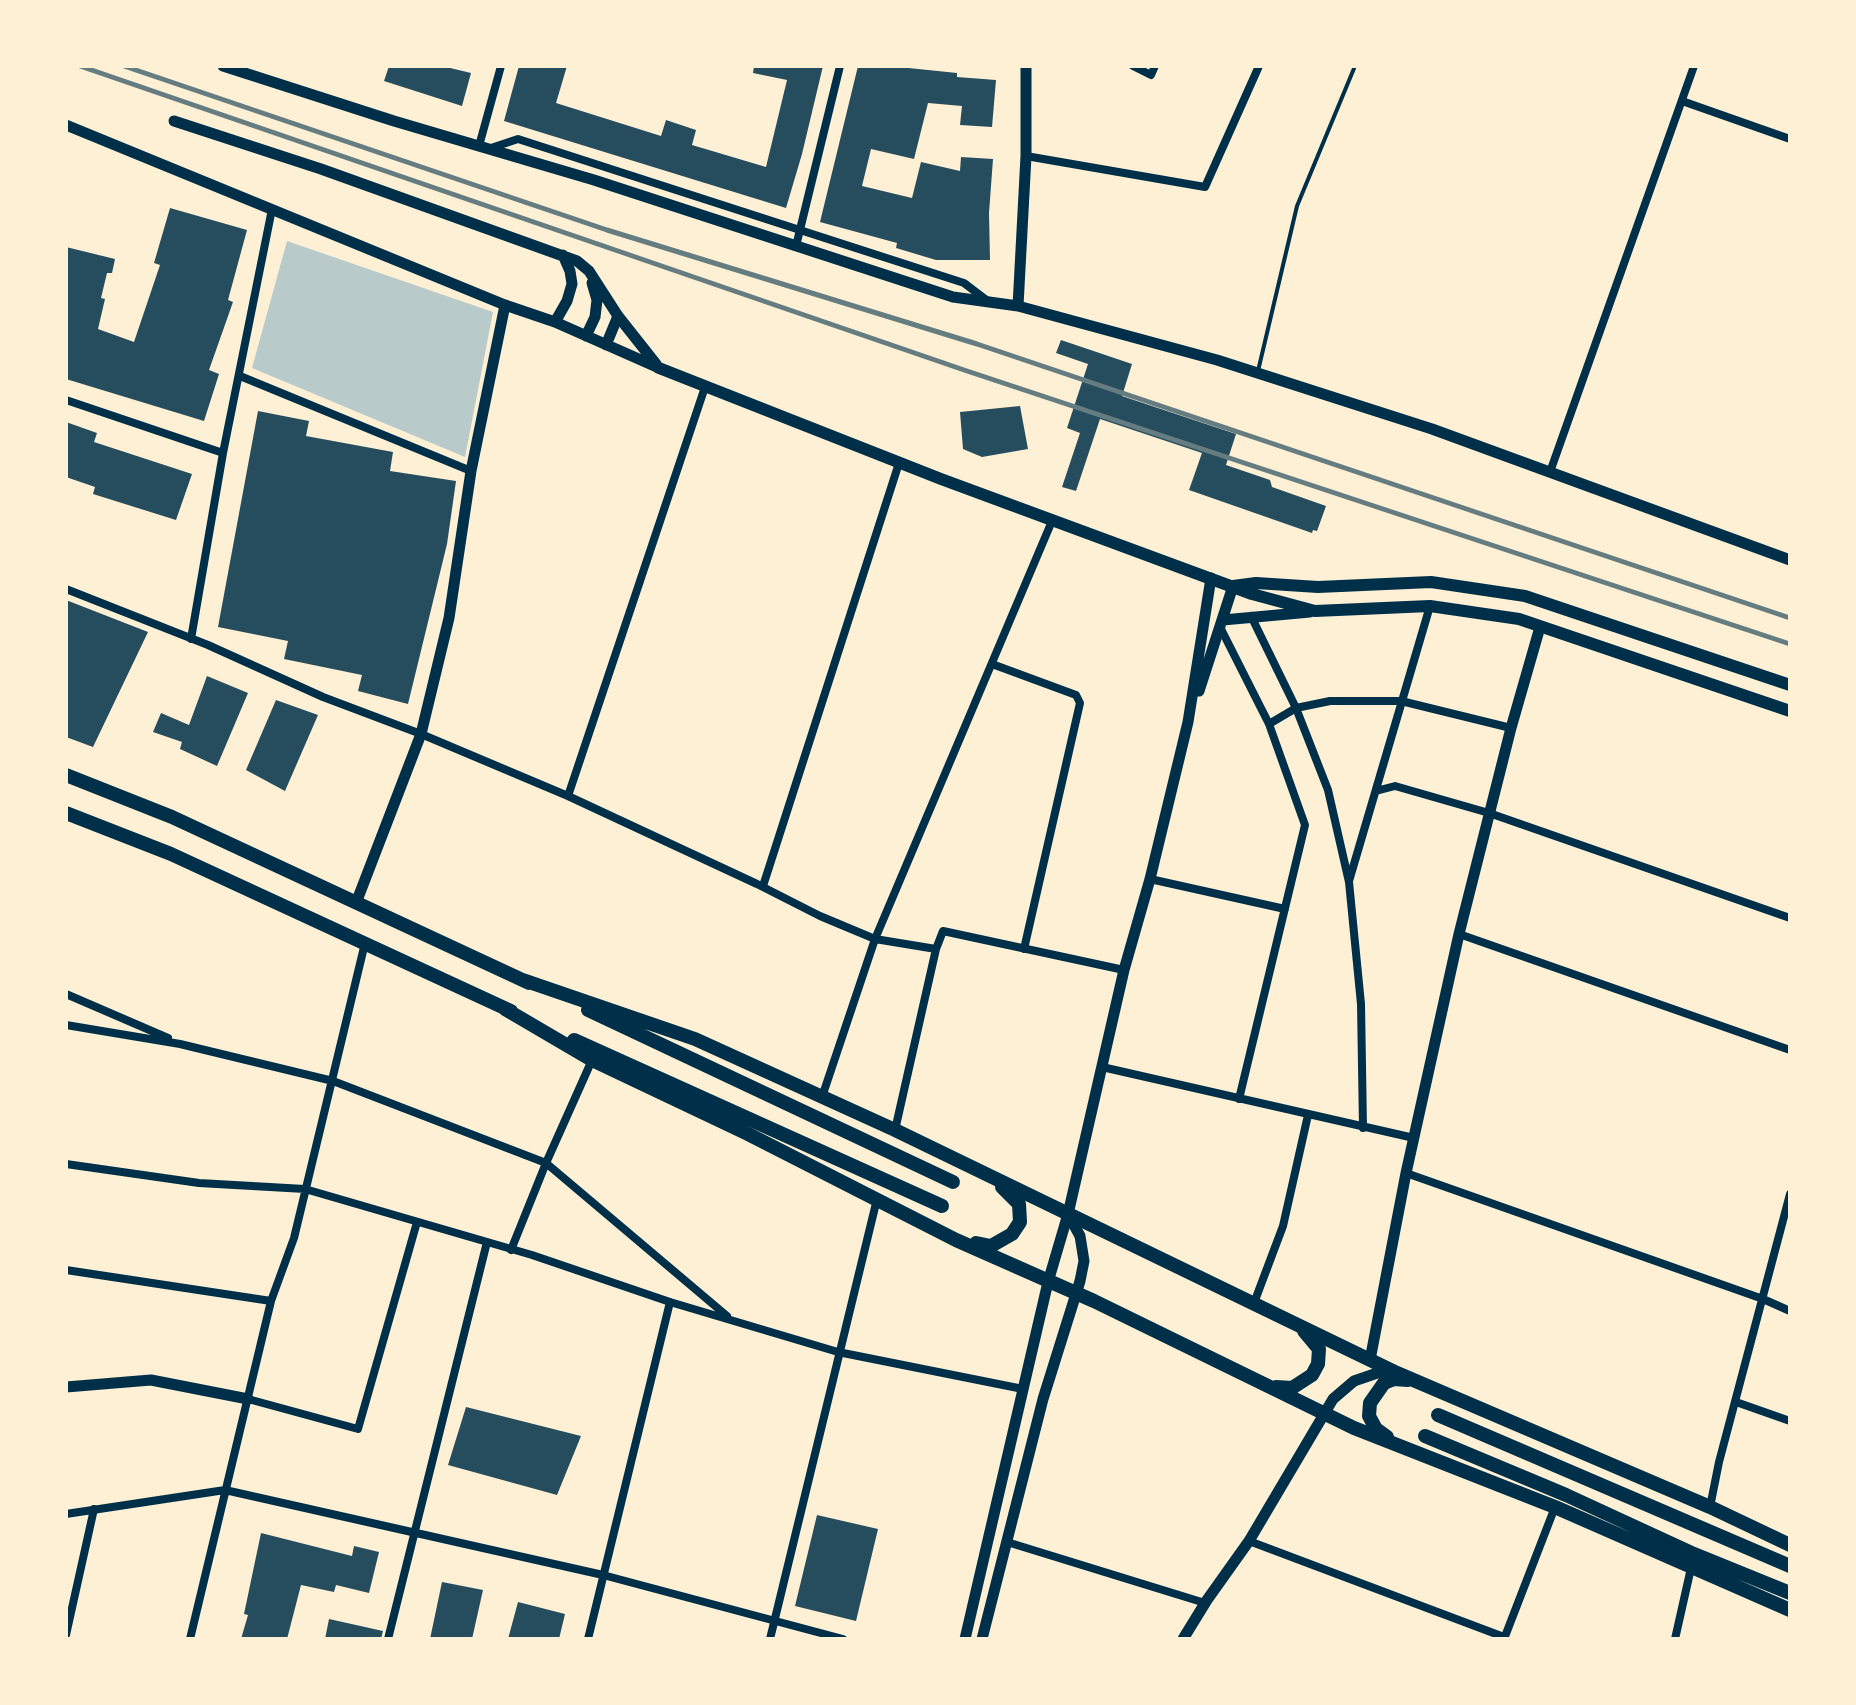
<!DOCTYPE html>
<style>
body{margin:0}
#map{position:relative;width:1856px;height:1705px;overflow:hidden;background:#fdf0d5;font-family:"Public Sans",sans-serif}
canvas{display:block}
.frame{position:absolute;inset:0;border:68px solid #fdf0d5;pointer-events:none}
</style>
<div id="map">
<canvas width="1856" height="1705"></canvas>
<div class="frame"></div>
</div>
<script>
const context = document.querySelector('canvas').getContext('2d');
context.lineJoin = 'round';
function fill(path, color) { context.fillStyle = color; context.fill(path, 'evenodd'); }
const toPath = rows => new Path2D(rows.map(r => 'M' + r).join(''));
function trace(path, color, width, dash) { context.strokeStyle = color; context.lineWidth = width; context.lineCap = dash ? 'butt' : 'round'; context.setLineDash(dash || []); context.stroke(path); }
const green = toPath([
 [287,241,493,312,465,457,252,368]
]);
const building = toPath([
 [389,66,442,66,471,73,462,106,384,81],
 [519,66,567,66,556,103,661,136,666,120,696,130,692,145,766,167,787,80,753,73,754,66,823,66,802,154,786,208,504,121],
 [858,66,889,66,957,73,957,77,996,80,992,127,960,125,962,106,928,103,914,159,871,149,862,186,912,198,921,162,960,171,961,157,993,159,989,213,990,260,936,260,896,248,897,243,820,222],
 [170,208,247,230,228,300,233,302,209,370,219,374,204,421,66,379,66,247,115,259,112,273,107,273,101,298,105,299,98,329,134,342,160,265,154,263],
 [1061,340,1132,364,1122,396,1236,434,1226,465,1270,480,1272,487,1326,506,1317,531,1313,530,1312,533,1189,490,1202,453,1100,419,1076,491,1062,487,1080,433,1067,428,1088,364,1056,353],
 [1020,406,1028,449,982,457,963,449,960,412],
 [258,411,309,421,306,436,393,452,390,471,456,481,447,544,408,704,358,691,362,675,284,659,288,641,218,627],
 [66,422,97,433,94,442,192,474,176,520,93,494,95,487,66,477],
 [66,600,148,632,93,747,66,737],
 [207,676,248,693,217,766,180,749,182,742,153,732,161,713,189,725],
 [276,700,318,715,285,791,246,770],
 [466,1407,581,1436,557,1495,448,1465],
 [817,1515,878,1529,856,1621,795,1606],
 [261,1533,352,1556,354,1546,379,1552,369,1593,336,1585,334,1592,301,1585,287,1639,241,1639,248,1615,244,1614],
 [442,1582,483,1590,472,1639,430,1639],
 [518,1602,565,1614,559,1639,508,1639],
 [329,1619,383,1631,381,1639,325,1639]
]);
const service = toPath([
 [1258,371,1297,206,1355,66]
]);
const minor = toPath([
 [1133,66,1151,75,1155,66],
 [1682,101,1790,139],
 [479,146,501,66],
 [488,149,518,139,964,283,989,302],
 [1026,156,1205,187,1259,66],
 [796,246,840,66],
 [240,376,471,471],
 [66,400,223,453],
 [1550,472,1694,66],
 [66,589,208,645,323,697,421,734,568,796,757,884,820,916,875,939,822,1097],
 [1251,616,1296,708,1328,790,1349,882,1361,1004,1363,1128],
 [1220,627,1269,724,1305,825,1239,1099],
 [191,639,223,453,272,209],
 [992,664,1076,695,1080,703,1024,949],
 [1269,724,1296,708,1330,701,1401,701,1511,728],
 [1376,791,1395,786,1489,813,1790,918],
 [568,796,705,387],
 [1150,879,1285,909],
 [1349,881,1430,606],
 [763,886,899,463],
 [1459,934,1790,1050],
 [936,949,943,931,1124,970],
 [66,994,168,1038],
 [66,1025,180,1044,333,1081,546,1163,592,1060],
 [1102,1067,1414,1138],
 [895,1130,936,949,875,939,1052,521],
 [66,1164,199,1183,305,1189,532,1255,670,1302,838,1352,1023,1389],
 [1406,1173,1763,1299,1790,1311],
 [511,1250,546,1163,727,1316],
 [66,1270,271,1301],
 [1254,1303,1283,1226,1308,1115],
 [248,1399,358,1429,417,1222],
 [1736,1402,1790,1421],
 [1710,1507,1719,1462,1790,1194],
 [66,1514,225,1490,603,1575,843,1639],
 [1249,1541,1504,1637],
 [1007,1542,1205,1603],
 [66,1635,94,1509],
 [190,1639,271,1301,294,1238,365,943],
 [388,1639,487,1242],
 [588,1639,670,1302],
 [770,1639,877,1199],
 [1504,1639,1555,1507],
 [1675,1639,1691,1568]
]);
const tertiary = toPath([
 [223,66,394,121,594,180,953,297,1018,306,1217,360,1432,429,1790,560],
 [174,121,321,169,577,261,589,271,618,316,656,364],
 [66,125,505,305,555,322,659,368],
 [1018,306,1026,156,1026,66],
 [555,322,567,301,572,284,570,271,563,255],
 [586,336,595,317,597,300,592,283],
 [606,345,618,316],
 [1223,620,1310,612],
 [1199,691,1233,586],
 [356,903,421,734,449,618,471,471,505,305],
 [1370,1360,1406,1173,1459,934,1511,728,1540,627],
 [66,1387,151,1380,248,1399],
 [965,1639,1048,1282,1068,1214,1124,970,1150,879,1188,722,1211,578],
 [982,1639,1043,1399,1080,1281,1084,1261,1080,1236,1068,1214],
 [1183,1639,1207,1600,1249,1541,1333,1399,1354,1381,1389,1369]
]);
const secondary = toPath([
 [659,368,941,479,1252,594,1315,611,1430,606,1519,619,1790,711],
 [1233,586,1256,583,1318,587,1431,582,1525,596,1790,685]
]);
const trunk = toPath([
 [66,775,172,817,529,983],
 [66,813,171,854,511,1011],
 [523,980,695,1039,895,1130,1397,1373,1710,1507,1790,1545],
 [505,1009,592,1060,748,1134,956,1240,1094,1301,1354,1428,1555,1507,1790,1610],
 [588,1010,953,1182],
 [574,1040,942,1206],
 [976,1243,991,1246,1012,1234,1020,1222,1019,1204,1002,1187],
 [1276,1387,1292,1388,1312,1375,1318,1364,1319,1349,1304,1331],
 [1438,1415,1790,1566],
 [1425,1436,1566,1495,1694,1554,1790,1593],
 [1387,1437,1376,1429,1369,1416,1370,1403,1384,1383,1394,1379,1408,1380]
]);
const rail = toPath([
 [80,66,967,371,1790,644],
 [124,66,607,230,977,344,1790,618]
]);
fill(green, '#b9caca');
fill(building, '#264d5e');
trace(service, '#003049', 4);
trace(minor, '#003049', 8);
trace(tertiary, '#003049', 11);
trace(secondary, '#003049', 12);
trace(trunk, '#003049', 14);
trace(rail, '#657d81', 5);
</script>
